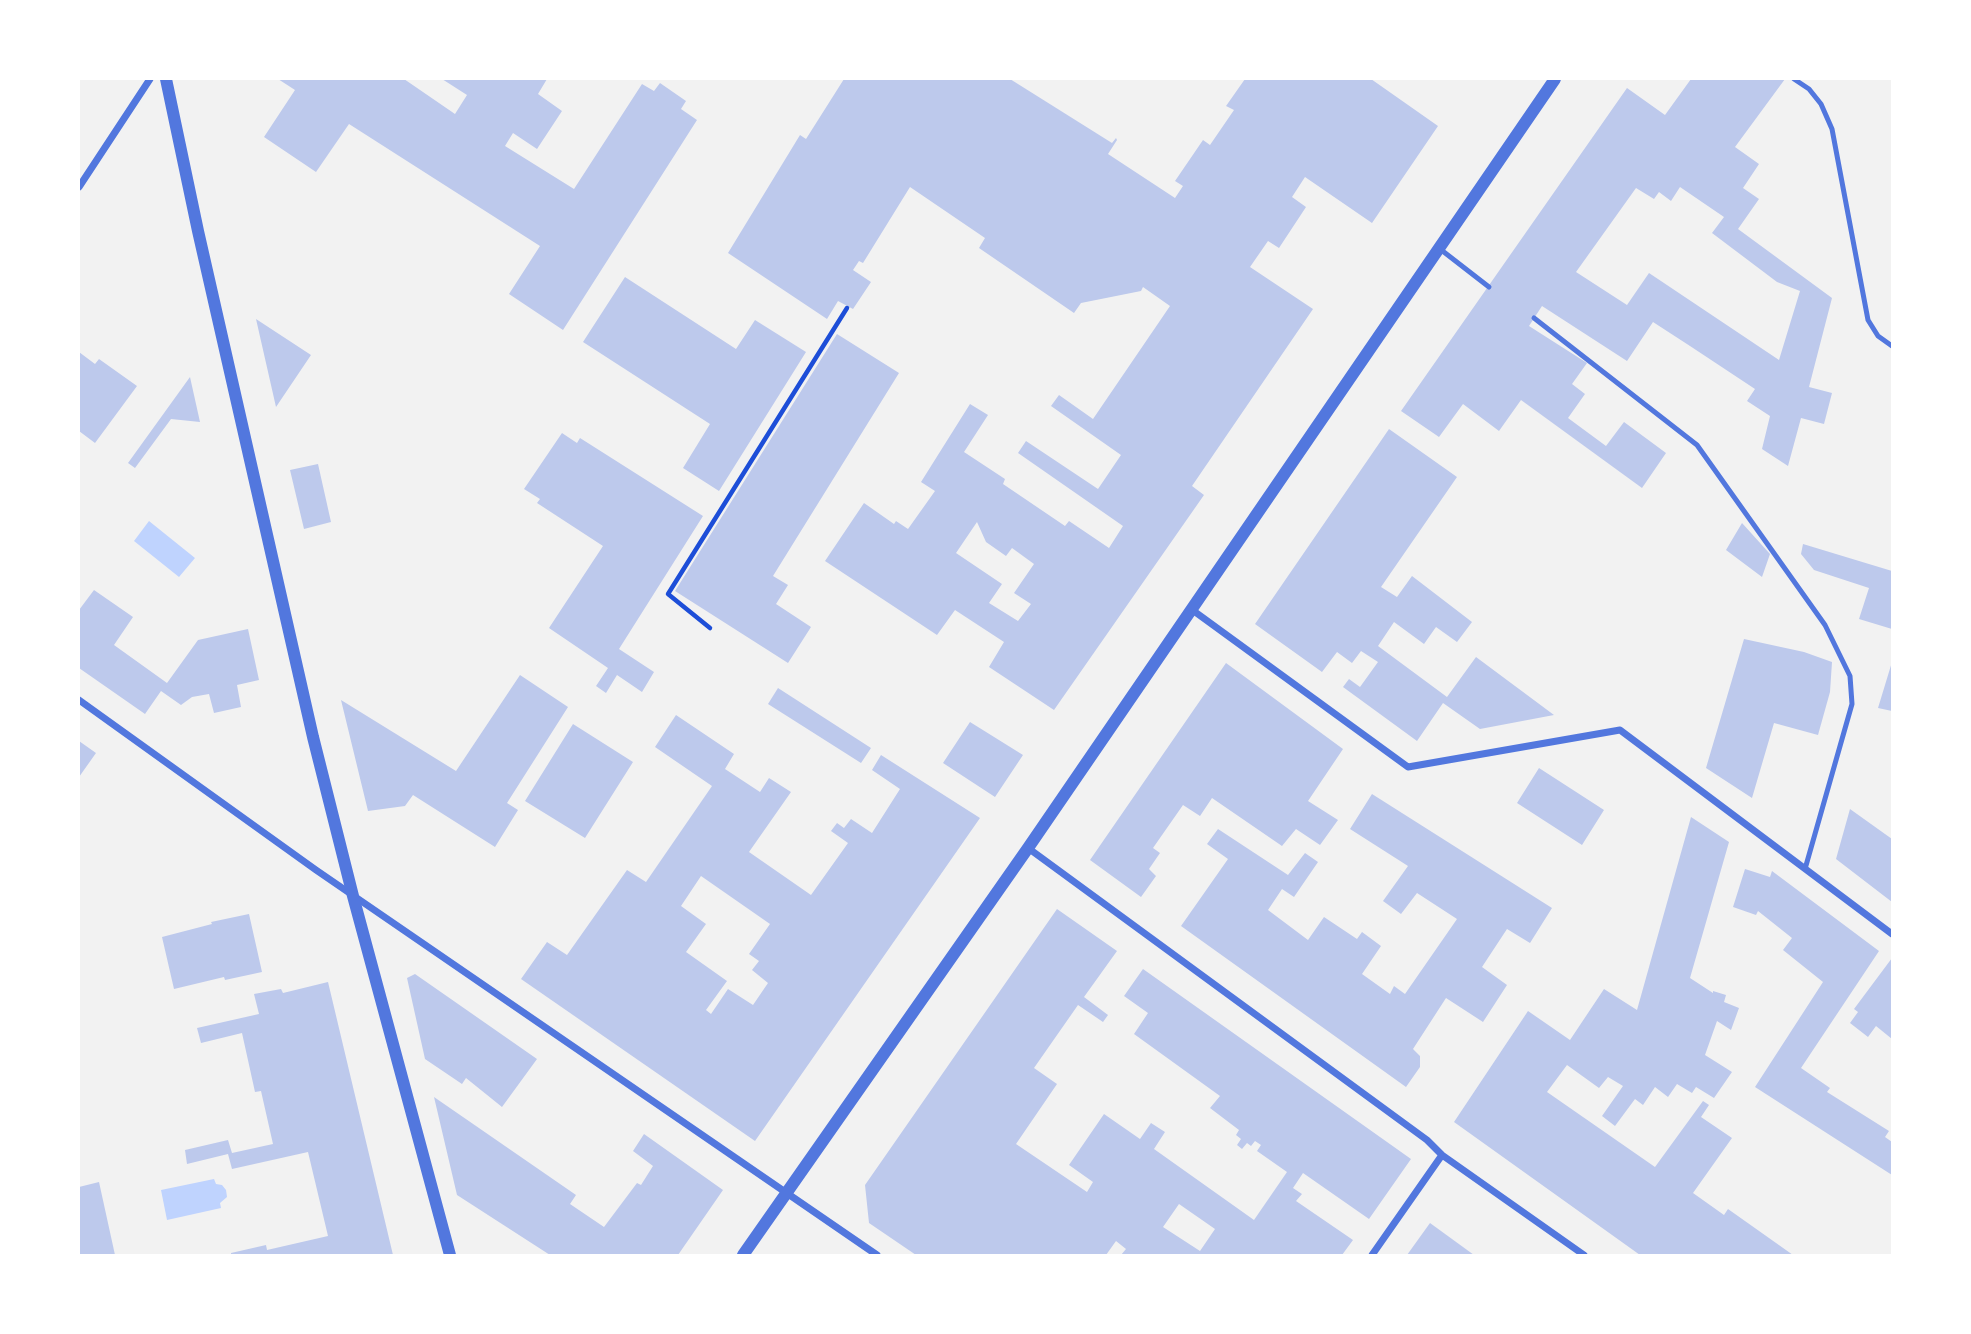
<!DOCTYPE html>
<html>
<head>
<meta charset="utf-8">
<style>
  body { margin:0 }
  #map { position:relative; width:1971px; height:1334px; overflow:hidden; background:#f2f2f2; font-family:"Asap Condensed",sans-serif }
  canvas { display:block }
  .frame { position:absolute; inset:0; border:80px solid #fff; pointer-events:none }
</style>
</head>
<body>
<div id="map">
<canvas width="1971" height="1334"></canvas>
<div class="frame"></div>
</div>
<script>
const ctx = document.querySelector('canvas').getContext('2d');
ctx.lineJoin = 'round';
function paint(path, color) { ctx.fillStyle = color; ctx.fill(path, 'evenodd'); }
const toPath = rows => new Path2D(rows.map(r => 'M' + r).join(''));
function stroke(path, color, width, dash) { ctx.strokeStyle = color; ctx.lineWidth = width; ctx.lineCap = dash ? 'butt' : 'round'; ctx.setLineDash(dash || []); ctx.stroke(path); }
const water = toPath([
  [149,521,195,558,179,577,134,541],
  [214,1179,216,1184,222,1185,226,1190,227,1197,220,1203,221,1208,167,1220,161,1190]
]);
const building = toPath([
  [278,79,404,79,455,114,467,95,442,79,547,79,538,94,562,111,537,149,513,133,505,146,574,189,642,84,654,91,660,83,686,101,681,109,697,120,563,330,509,294,540,246,349,124,316,172,264,137,295,90],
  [844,79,1010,79,1112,143,1116,138,1117,140,1108,154,1175,198,1183,186,1175,181,1203,140,1210,145,1234,110,1226,106,1245,79,1371,79,1438,126,1372,223,1305,177,1292,197,1306,207,1279,248,1268,241,1250,267,1313,309,1192,486,1204,495,1054,710,989,667,1004,642,955,610,937,635,825,561,864,503,894,524,896,521,908,529,935,491,921,482,970,404,988,415,964,452,1005,479,1003,484,1065,526,1069,521,1109,548,1123,526,1018,453,1026,441,1098,489,1121,455,1051,406,1059,395,1093,419,1170,306,1143,287,1141,291,1081,303,1074,313,979,248,985,238,910,187,863,263,859,261,853,270,871,282,853,309,838,301,827,319,728,253,800,135,806,139],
  [977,522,986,542,1006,556,1012,548,1034,564,1014,593,1031,604,1018,621,989,603,1002,584,956,553],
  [1691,79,1785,79,1735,147,1759,164,1743,188,1759,199,1738,229,1832,298,1809,387,1832,393,1824,424,1801,418,1788,466,1762,449,1770,416,1747,401,1755,389,1690,346,1653,322,1627,361,1542,306,1529,326,1587,363,1572,384,1585,394,1568,418,1606,446,1624,422,1666,453,1642,488,1521,400,1499,431,1463,404,1439,437,1401,411,1627,88,1665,115],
  [1680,187,1724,217,1712,233,1777,282,1800,291,1779,360,1649,273,1627,305,1576,272,1636,188,1654,199,1659,192,1671,201],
  [625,277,736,349,755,320,806,352,719,491,683,468,710,424,583,342],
  [256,319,311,355,276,407],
  [837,334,899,373,773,576,788,585,776,604,811,627,788,663,675,591],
  [79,352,95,364,99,359,137,386,95,443,79,431],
  [190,377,200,422,171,419,135,468,128,463],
  [1389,429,1457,477,1381,587,1397,597,1412,576,1472,622,1457,642,1436,627,1424,644,1394,622,1378,646,1447,697,1476,657,1554,715,1480,729,1443,703,1417,741,1343,687,1349,679,1360,687,1378,662,1361,651,1352,663,1337,652,1322,672,1255,624],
  [562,433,577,443,580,438,703,516,619,649,654,672,642,692,617,675,606,693,596,686,608,668,549,628,603,546,537,503,540,499,524,489],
  [318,464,331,522,304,529,290,470],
  [1742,523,1770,554,1762,577,1726,550],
  [1803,544,1892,571,1892,629,1859,619,1869,588,1814,570,1801,554],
  [94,590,133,617,114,645,167,683,198,640,248,629,259,680,237,685,241,707,214,713,209,694,192,697,181,705,161,691,145,714,79,668,79,610],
  [1744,639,1804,652,1832,662,1830,692,1818,735,1774,723,1752,798,1706,768],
  [1892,662,1892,711,1878,708],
  [1226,663,1343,749,1308,801,1338,820,1320,845,1296,829,1282,846,1212,798,1200,816,1183,805,1153,848,1160,853,1149,869,1156,876,1141,897,1090,860],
  [520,675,568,707,507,803,518,810,495,847,413,795,405,806,368,811,341,700,456,771],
  [778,688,871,748,861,763,768,704],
  [676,715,734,754,725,769,760,792,769,778,791,792,749,852,811,895,848,843,831,831,837,823,844,828,851,819,872,833,900,789,872,770,881,755,980,818,755,1141,521,979,547,942,567,955,627,870,646,882,712,786,655,747],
  [701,876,770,924,749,954,759,961,752,970,768,983,753,1005,728,989,711,1014,706,1010,727,981,686,952,706,924,681,906],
  [970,722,1023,755,995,797,943,763],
  [573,724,633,762,585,838,525,801],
  [79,741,96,753,79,777],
  [1539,768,1604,810,1582,845,1517,803],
  [1372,794,1552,908,1530,943,1507,929,1482,967,1507,985,1483,1022,1446,998,1413,1049,1420,1056,1420,1067,1406,1087,1181,926,1228,859,1207,844,1218,829,1288,875,1305,853,1318,862,1294,897,1282,889,1268,910,1308,940,1324,917,1357,939,1362,932,1381,946,1362,974,1390,994,1394,986,1405,994,1457,919,1417,893,1401,914,1383,901,1408,866,1350,829],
  [1850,809,1892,839,1892,902,1836,859],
  [1691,817,1729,842,1690,978,1713,993,1713,991,1726,995,1724,1002,1739,1008,1731,1030,1717,1021,1705,1055,1732,1072,1714,1098,1696,1087,1692,1093,1677,1084,1668,1097,1655,1087,1643,1105,1635,1099,1615,1126,1602,1116,1623,1086,1608,1077,1599,1088,1567,1065,1547,1092,1655,1167,1703,1101,1709,1105,1701,1117,1732,1138,1693,1193,1724,1215,1728,1209,1793,1255,1640,1255,1454,1122,1528,1011,1570,1040,1604,989,1637,1010],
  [1745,869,1770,877,1772,871,1879,951,1801,1068,1830,1088,1827,1092,1889,1131,1885,1137,1892,1142,1892,1175,1755,1087,1823,982,1783,950,1792,938,1758,911,1756,915,1733,907],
  [1057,909,1117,951,1084,997,1108,1015,1103,1022,1078,1005,1034,1068,1057,1084,1016,1144,1087,1192,1093,1182,1069,1165,1104,1114,1140,1139,1151,1123,1165,1132,1154,1149,1254,1220,1287,1172,1257,1151,1261,1145,1255,1141,1251,1146,1247,1143,1242,1149,1237,1145,1241,1139,1236,1135,1239,1130,1210,1108,1220,1096,1134,1034,1148,1013,1124,996,1143,969,1411,1159,1369,1219,1303,1173,1293,1188,1302,1194,1296,1201,1353,1240,1342,1255,1121,1255,1126,1249,1116,1241,1106,1255,916,1255,869,1223,865,1185],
  [1179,1204,1215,1229,1200,1251,1163,1227],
  [249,914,262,972,225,980,224,977,174,989,162,937,212,924,211,922],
  [1892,958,1892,1039,1876,1026,1868,1037,1850,1023,1858,1012,1854,1009],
  [415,974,537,1059,502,1107,466,1078,462,1084,425,1059,407,978],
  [328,982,393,1255,231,1255,231,1253,266,1245,267,1250,328,1236,308,1152,232,1169,228,1154,187,1164,185,1150,228,1140,232,1153,273,1144,261,1091,255,1092,242,1033,201,1043,197,1028,259,1014,254,994,281,989,283,993],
  [434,1097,576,1195,570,1204,604,1227,637,1183,641,1185,653,1166,633,1151,644,1134,723,1190,678,1255,550,1255,457,1195],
  [99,1182,115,1255,79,1255,79,1187],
  [1430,1223,1474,1255,1407,1255]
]);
const path = toPath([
  [710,628,668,594,847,308]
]);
const service = toPath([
  [1794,79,1809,89,1821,104,1832,129,1868,320,1878,336,1892,346],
  [1440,249,1489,287],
  [1534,318,1697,445,1825,625,1850,676,1852,704,1805,869]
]);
const minor = toPath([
  [79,187,150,79],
  [1191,609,1408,767,1620,730,1892,934],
  [79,700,316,870,877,1255],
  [1028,848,1427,1140,1442,1155,1584,1255],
  [1372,1255,1442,1155]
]);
const tertiary = toPath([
  [166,79,198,231,313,737,353,896,450,1255],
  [743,1255,1028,848,1555,79]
]);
paint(water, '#bfd3fe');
paint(building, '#bdc9ec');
stroke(path, '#1d4ed8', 4.5);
stroke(service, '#5277de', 5);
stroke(minor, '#5277de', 7);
stroke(tertiary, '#5277de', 12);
</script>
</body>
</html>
